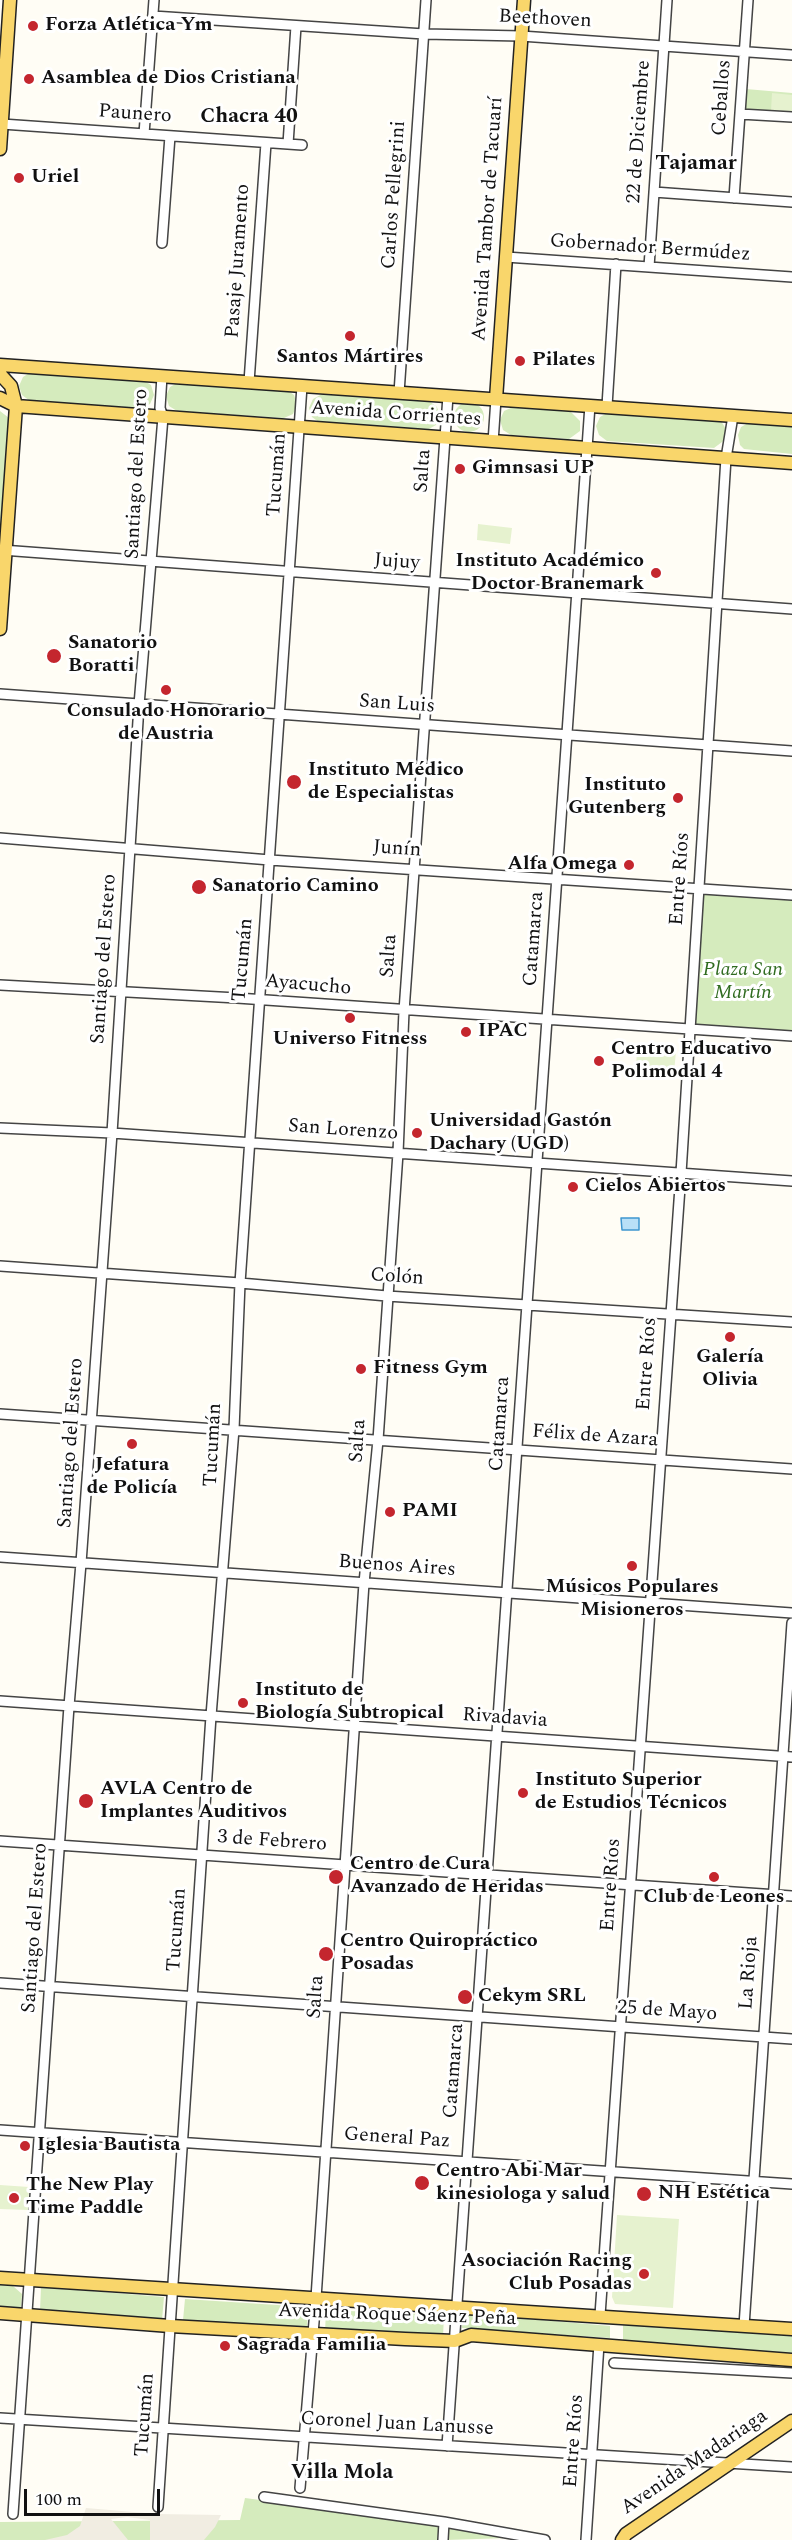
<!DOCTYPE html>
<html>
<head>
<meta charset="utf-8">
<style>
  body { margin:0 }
  #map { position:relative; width:792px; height:2540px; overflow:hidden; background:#fffdf5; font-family:Spectral,serif }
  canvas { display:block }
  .scale { position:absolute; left:24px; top:2489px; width:136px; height:27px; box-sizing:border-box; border:3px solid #111; border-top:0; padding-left:8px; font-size:18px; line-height:21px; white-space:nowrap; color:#111; -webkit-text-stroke:4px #fff; paint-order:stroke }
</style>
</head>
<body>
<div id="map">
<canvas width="792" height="2540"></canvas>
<div class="scale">100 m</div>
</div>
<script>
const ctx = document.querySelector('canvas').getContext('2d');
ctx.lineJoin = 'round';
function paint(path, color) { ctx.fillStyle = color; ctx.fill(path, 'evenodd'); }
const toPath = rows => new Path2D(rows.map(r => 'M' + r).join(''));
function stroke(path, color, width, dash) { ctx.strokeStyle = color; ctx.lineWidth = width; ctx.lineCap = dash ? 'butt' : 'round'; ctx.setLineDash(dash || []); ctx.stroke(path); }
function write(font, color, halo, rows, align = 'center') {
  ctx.font = font + ' Spectral,serif'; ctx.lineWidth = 6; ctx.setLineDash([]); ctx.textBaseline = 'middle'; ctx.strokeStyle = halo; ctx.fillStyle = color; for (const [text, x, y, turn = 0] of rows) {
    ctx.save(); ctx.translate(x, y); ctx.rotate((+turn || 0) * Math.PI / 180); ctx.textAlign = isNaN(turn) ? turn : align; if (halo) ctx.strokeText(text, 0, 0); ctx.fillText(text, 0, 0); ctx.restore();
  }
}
const green = toPath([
  [746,89,792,93,792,115,744,112],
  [31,372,143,380,151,385,154,395,150,404,142,408,30,401,22,395,19,386,23,377],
  [179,382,286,389,294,395,297,404,293,414,284,418,177,411,169,406,166,396,170,387],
  [322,394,429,401,437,407,440,416,436,425,427,430,320,423,312,417,309,408,313,399],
  '454 417a15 15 0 1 1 30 0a15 15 0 1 1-30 0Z',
  [513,407,570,411,580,421,580,431,569,439,511,435,503,430,500,420,504,411],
  [0,411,9,418,10,425,0,536],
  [609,412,716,419,721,421,726,429,726,439,714,448,607,441,599,435,596,426,600,417],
  [750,422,792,425,792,454,744,449,740,445,738,435,741,427],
  [701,891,792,898,792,1035,691,1027],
  [0,2285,13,2286,22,2294,21,2308,0,2309],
  [41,2287,164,2297,162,2320,40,2311],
  [185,2299,308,2307,307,2328,183,2320],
  [326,2310,444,2315,443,2337,325,2332],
  [462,2313,610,2326,610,2338,462,2328],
  [623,2322,792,2336,792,2354,623,2342],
  [245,2498,440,2524,438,2540,0,2540,0,2522,240,2520],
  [447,2527,508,2538,446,2540]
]);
const pitch = toPath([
  [772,93,792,95,792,112,771,111],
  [478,524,512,528,510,544,477,540],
  [637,1048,676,1051,674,1073,636,1070],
  [0,2185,29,2187,28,2210,0,2209],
  [617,2215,679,2219,673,2308,615,2304,612,2297]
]);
const plaza = toPath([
  [86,2508,157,2514,221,2515,215,2527,204,2540,150,2540,150,2520,127,2517,111,2519,128,2540,45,2540,67,2535,80,2526]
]);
const water = toPath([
  [621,1218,639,1218,639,1230,622,1230,621,1218]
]);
const minor = toPath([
  [153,16,424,34,521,36,792,55],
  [740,114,792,117],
  [2,124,302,145],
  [144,134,154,0],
  [288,144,296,26],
  [654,192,792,202],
  [734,198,748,0],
  [162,243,170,136],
  [506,257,792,277],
  [649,267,667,0],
  [249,382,266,143],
  [399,393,426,0],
  [607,406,616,264],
  [493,442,496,399],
  [2,550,792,609],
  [0,694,792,751],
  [0,838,270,860,792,895],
  [0,985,237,998,792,1036],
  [0,1128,112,1133,792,1181],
  [0,1266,240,1283,387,1296,792,1322],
  [0,1414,792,1469],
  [0,1557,792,1613],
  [0,1701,792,1757],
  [0,1841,792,1896],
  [0,1983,792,2039],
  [0,2130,792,2184],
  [600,2315,681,1173,726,458,733,416],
  [744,2326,792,1623],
  [614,2363,792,2373],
  [0,2418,792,2467],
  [447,2446,590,405],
  [300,2488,316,2298,364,1583,378,1440,398,1153,404,1011,448,396],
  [264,2497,444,2522,545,2540],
  [158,2507,211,1716,234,1429,240,1283,302,386],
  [13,2514,69,1706,81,1563,112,1133,139,705,163,417,160,408,162,376],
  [443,2540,444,2522],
  [586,2540,599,2344]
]);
const major = toPath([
  [0,149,10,0],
  [0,365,792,420],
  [0,374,11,386,16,406,0,629],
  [0,398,16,406,792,463],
  [496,399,524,0],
  [0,2278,792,2329],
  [0,2313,170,2326,405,2339,455,2341,471,2335,792,2360],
  [622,2540,626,2534,792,2421]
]);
const markers = [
  [33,26,6,"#c4262e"],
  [29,79,6,"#c4262e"],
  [19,178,6,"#c4262e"],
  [350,336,6,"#c4262e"],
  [520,361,6,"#c4262e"],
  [460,469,6,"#c4262e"],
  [656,573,6,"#c4262e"],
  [54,656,8,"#c4262e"],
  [166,690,6,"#c4262e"],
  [294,782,8,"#c4262e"],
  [678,798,6,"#c4262e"],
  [629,865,6,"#c4262e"],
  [199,887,8,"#c4262e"],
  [350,1018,6,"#c4262e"],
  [466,1032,6,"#c4262e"],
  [599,1061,6,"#c4262e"],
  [417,1133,6,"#c4262e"],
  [573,1187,6,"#c4262e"],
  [730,1337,6,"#c4262e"],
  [361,1369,6,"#c4262e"],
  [132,1444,6,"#c4262e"],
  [390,1512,6,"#c4262e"],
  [632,1566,6,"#c4262e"],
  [243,1703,6,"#c4262e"],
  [523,1793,6,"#c4262e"],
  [86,1801,8,"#c4262e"],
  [336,1877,8,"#c4262e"],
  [714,1877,6,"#c4262e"],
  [326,1954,8,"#c4262e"],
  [465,1997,8,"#c4262e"],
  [25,2146,6,"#c4262e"],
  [422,2183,8,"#c4262e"],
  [644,2194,8,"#c4262e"],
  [14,2198,6,"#c4262e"],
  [644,2274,6,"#c4262e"],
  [225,2346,6,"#c4262e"]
];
const streetNames = [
  ["Beethoven",545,20,3],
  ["Ceballos",723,98,-86],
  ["Paunero",135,115,4],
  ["22 de Diciembre",640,132,-86],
  ["Carlos Pellegrini",395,195,-86],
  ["Avenida Tambor de Tacuarí",489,219,-86],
  ["Gobernador Bermúdez",650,249,4],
  ["Pasaje Juramento",239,261,-86],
  ["Avenida Corrientes",396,415,4],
  ["Salta",424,471,-86],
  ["Santiago del Estero",138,474,-87],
  ["Tucumán",278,475,-86],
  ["Jujuy",397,563,4],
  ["San Luis",397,705,4],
  ["Junín",397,850,4],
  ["Entre Ríos",681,879,-86],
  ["Catamarca",535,939,-86],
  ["Salta",390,956,-86],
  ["Santiago del Estero",105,959,-86],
  ["Tucumán",244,960,-85],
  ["Ayacucho",308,986,5],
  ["San Lorenzo",343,1131,4],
  ["Colón",397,1278,4],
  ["Entre Ríos",648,1364,-86],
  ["Catamarca",501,1424,-86],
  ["Félix de Azara",595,1437,4],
  ["Salta",359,1441,-86],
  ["Santiago del Estero",72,1443,-86],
  ["Tucumán",214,1445,-87],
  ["Buenos Aires",397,1567,4],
  ["Rivadavia",505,1719,4],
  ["3 de Febrero",272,1842,4],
  ["Entre Ríos",612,1885,-86],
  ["Santiago del Estero",36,1928,-86],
  ["Tucumán",178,1930,-86],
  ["La Rioja",750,1973,-86],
  ["Salta",317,1997,-86],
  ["25 de Mayo",667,2012,4],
  ["Catamarca",455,2071,-86],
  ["General Paz",397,2139,4],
  ["Avenida Roque Sáenz Peña",397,2316,2],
  ["Tucumán",146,2415,-86],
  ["Coronel Juan Lanusse",397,2425,3],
  ["Entre Ríos",575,2441,-86],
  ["Avenida Madariaga",695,2463,-34]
];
const poiNames = [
  ["Forza Atlética Ym",45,26],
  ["Asamblea de Dios Cristiana",41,79],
  ["Uriel",31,178],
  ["Santos Mártires",350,358,"center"],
  ["Pilates",532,361],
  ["Gimnsasi UP",472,469],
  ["Instituto Académico",644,562,"right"],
  ["Doctor Branemark",644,585,"right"],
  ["Sanatorio",68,644],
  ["Boratti",68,667],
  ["Consulado Honorario",166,712,"center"],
  ["de Austria",166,735,"center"],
  ["Instituto Médico",308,771],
  ["de Especialistas",308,794],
  ["Instituto",666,786,"right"],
  ["Gutenberg",666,809,"right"],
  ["Alfa Omega",617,865,"right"],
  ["Sanatorio Camino",212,887],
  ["IPAC",478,1032],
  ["Universo Fitness",350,1040,"center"],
  ["Centro Educativo",611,1050],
  ["Polimodal 4",611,1073],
  ["Universidad Gastón",429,1122],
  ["Dachary (UGD)",429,1145],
  ["Cielos Abiertos",585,1187],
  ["Galería",730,1358,"center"],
  ["Olivia",730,1381,"center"],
  ["Fitness Gym",373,1369],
  ["Jefatura",132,1466,"center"],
  ["de Policía",132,1489,"center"],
  ["PAMI",402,1512],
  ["Músicos Populares",632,1588,"center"],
  ["Misioneros",632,1611,"center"],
  ["Instituto de",255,1691],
  ["Biología Subtropical",255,1714],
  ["Instituto Superior",535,1781],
  ["de Estudios Técnicos",535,1804],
  ["AVLA Centro de",100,1790],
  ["Implantes Auditivos",100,1813],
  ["Centro de Cura",350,1865],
  ["Avanzado de Heridas",350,1888],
  ["Club de Leones",714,1898,"center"],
  ["Centro Quiropráctico",340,1942],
  ["Posadas",340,1965],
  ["Cekym SRL",478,1997],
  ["Iglesia Bautista",37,2146],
  ["Centro Abi Mar",436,2172],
  ["kinesiologa y salud",436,2195],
  ["The New Play",26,2186],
  ["Time Paddle",26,2209],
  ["NH Estética",658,2194],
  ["Asociación Racing",632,2262,"right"],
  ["Club Posadas",632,2285,"right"],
  ["Sagrada Familia",237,2346]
];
const parkNames = [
  ["Plaza San",743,971],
  ["Martín",743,994]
];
const neighbourhoodNames = [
  ["Chacra 40",249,118],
  ["Tajamar",696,165],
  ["Villa Mola",342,2474]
];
paint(green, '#d5ebbd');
paint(pitch, '#e6f2cf');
paint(plaza, '#f1ede2');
paint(water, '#b9e0f7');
stroke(water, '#3f96cf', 1.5);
stroke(minor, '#444', 12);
stroke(major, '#222', 15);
stroke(minor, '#fff', 9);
stroke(major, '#f9d66b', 12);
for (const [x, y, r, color] of markers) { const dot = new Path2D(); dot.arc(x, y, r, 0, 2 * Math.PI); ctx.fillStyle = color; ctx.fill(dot); stroke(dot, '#fff', 2); }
write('20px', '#111', '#fff', streetNames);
write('bold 20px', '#111', '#fff', poiNames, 'left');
write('italic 20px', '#2f6b1f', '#fff', parkNames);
write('bold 21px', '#111', '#fff', neighbourhoodNames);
</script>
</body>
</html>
